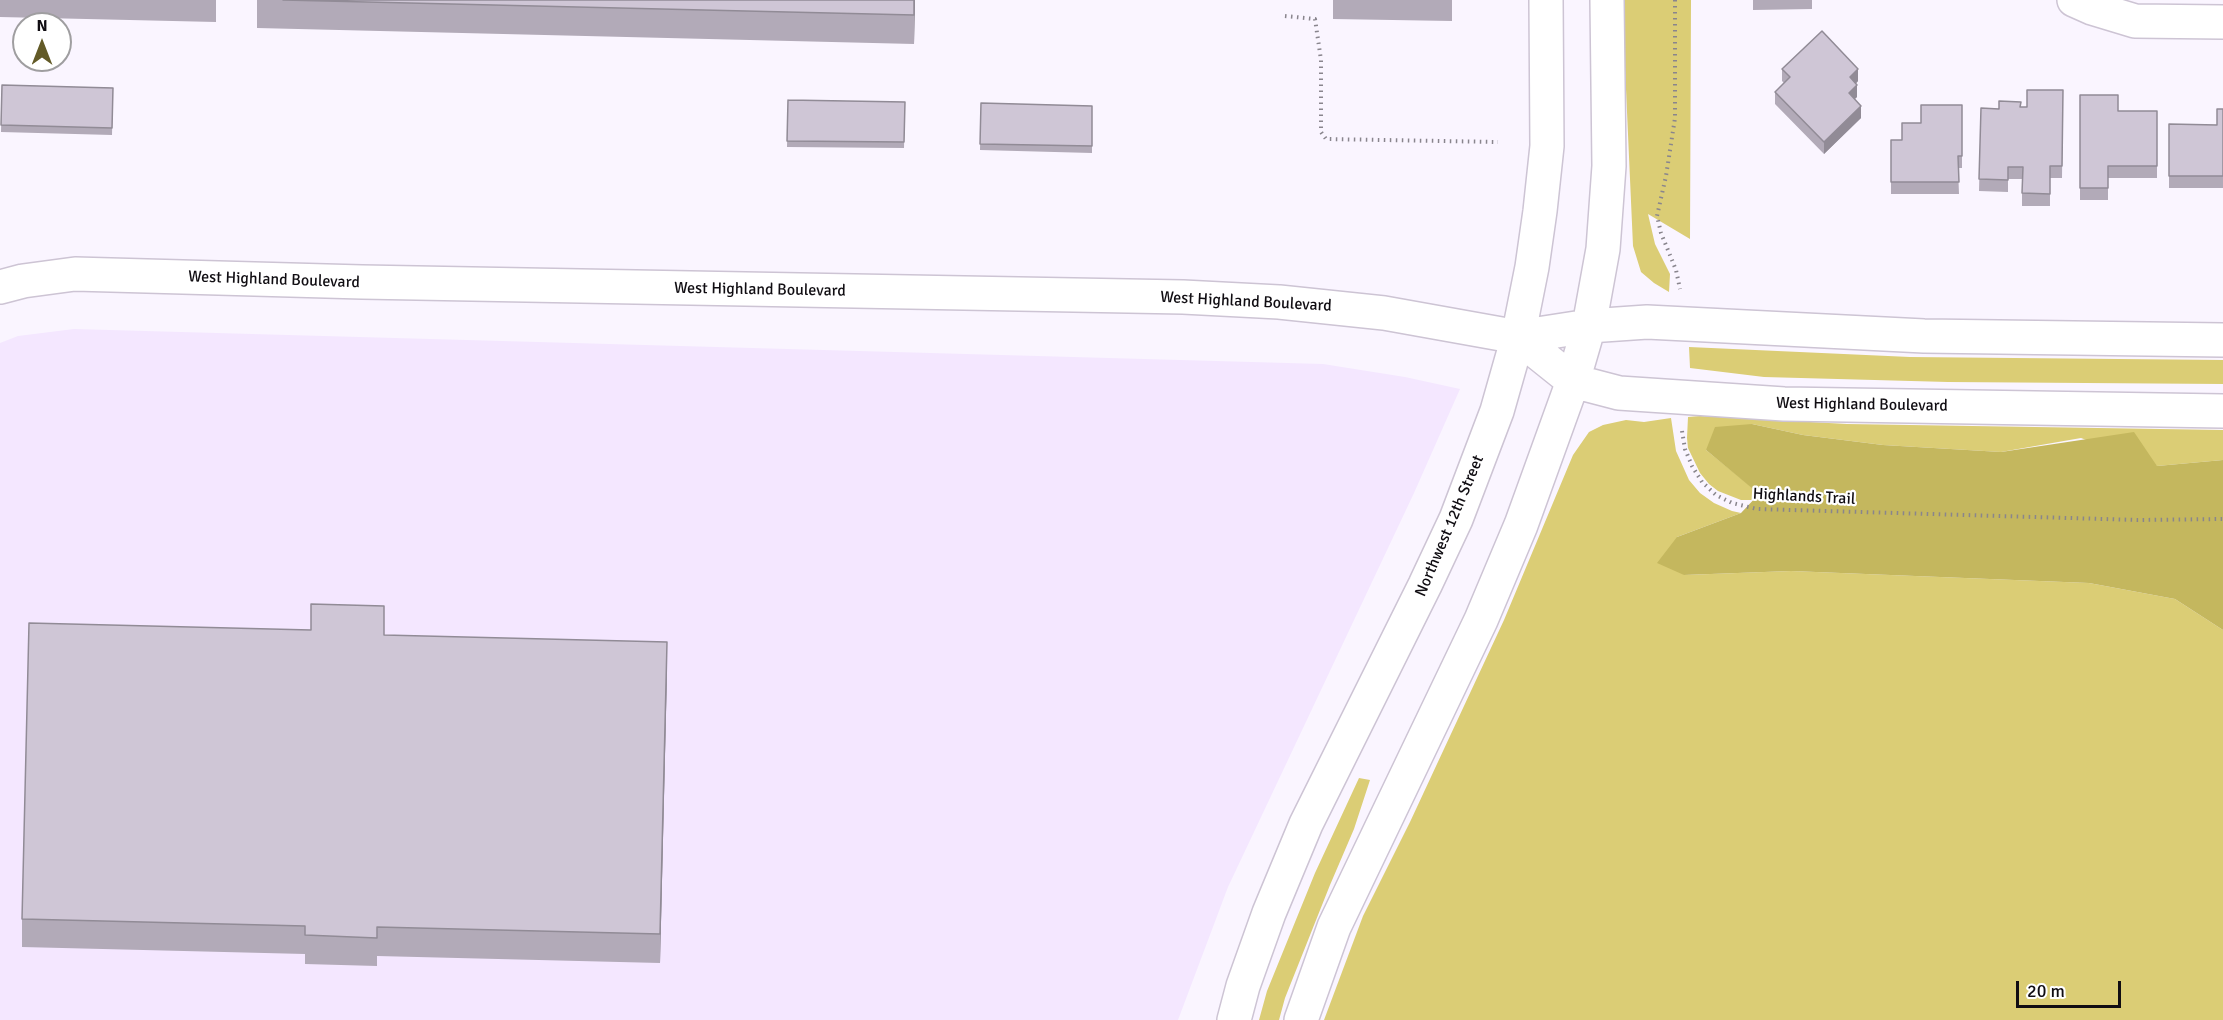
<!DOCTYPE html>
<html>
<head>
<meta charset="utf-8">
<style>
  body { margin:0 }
  #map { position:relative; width:2223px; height:1020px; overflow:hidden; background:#faf5ff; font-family:Signika,sans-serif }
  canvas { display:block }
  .north { position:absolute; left:12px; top:12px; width:60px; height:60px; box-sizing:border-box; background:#fff; border:2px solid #9f9ea0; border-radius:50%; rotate:0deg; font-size:16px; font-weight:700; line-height:24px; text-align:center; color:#100d12 }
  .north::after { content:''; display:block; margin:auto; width:21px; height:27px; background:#625a27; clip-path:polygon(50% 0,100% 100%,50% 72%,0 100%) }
  .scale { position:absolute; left:2016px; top:981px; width:105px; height:27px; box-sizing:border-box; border:3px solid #100d12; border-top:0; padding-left:8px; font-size:18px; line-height:21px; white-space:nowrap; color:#100d12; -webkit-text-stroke:4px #fff; paint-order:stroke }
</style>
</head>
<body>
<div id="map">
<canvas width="2223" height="1020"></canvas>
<div class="north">N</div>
<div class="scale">20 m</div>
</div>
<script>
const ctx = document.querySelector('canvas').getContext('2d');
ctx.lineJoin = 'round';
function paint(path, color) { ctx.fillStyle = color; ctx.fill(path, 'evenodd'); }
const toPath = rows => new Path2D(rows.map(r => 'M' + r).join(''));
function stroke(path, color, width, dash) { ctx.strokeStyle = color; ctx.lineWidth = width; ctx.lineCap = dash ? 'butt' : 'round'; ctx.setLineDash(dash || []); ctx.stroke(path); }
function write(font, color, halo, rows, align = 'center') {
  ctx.font = font + ' Signika,sans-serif'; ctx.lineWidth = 4.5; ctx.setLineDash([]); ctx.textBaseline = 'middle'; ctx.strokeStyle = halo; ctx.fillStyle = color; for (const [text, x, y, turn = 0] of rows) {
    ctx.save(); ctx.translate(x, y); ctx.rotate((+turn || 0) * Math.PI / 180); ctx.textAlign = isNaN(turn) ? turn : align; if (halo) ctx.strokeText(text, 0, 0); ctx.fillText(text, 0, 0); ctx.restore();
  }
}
const built = toPath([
  [74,329,1323,364,1405,377,1460,389,1414,493,1228,887,1178,1020,0,1020,0,343,18,336]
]);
const green = toPath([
  [1622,0,1691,0,1690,239,1648,214,1655,244,1670,274,1669,292,1654,283,1641,272,1633,246],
  [1689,347,1910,357,2223,360,2223,384,1948,382,1764,377,1690,368],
  [1700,416,1847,424,2223,430,2223,460,2157,466,2081,438,2001,452,1883,445,1803,435,1752,424,1706,450,1759,493,1751,500,1741,500,1718,491,1709,484,1700,473,1688,448,1687,438,1688,417],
  [1671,418,1676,451,1689,480,1700,493,1714,503,1732,511,1741,513,1677,537,1684,575,1791,571,2089,583,2175,599,2223,630,2223,1020,1324,1020,1363,916,1410,822,1504,620,1573,455,1589,432,1603,425,1626,420,1644,422],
  [1359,778,1370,780,1354,829,1330,885,1285,998,1279,1020,1259,1020,1267,991,1315,873]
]);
const forest = toPath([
  [1752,424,1803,435,1883,445,2001,452,2134,432,2157,466,2223,460,2223,630,2175,599,2089,583,1791,571,1684,575,1657,563,1677,537,1741,513,1759,494,1706,450,1715,427]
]);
const path = toPath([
  [1675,0,1675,118,1666,176,1657,216,1661,233,1676,270,1680,289],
  [1285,16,1315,19,1321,60,1321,132,1326,139,1498,142],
  [1682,431,1685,449,1692,466,1702,482,1716,495,1732,503,1757,509,2138,520,2223,519]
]);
const minor = toPath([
  [2074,0,2092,8,2135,21,2223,22],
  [0,287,23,281,75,274,362,282,1183,297,1279,302,1384,313,1518,337]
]);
const secondary = toPath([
  [1518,337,1573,381,1619,393,1784,404,2223,411],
  [1518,337,1589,326,1647,322,1924,336,2223,340],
  [1234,1020,1243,986,1269,913,1306,824,1425,585,1456,519,1497,411,1518,337,1532,267,1540,211,1547,146,1546,0],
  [1301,1020,1334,927,1481,620,1521,525,1573,381,1589,326,1603,249,1609,166,1607,0]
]);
const wall = toPath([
  [0,0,216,0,216,22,0,17],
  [257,0,915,0,914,44,257,28],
  [1333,0,1452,0,1452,21,1333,19],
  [1753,0,1812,0,1812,9,1753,10],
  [1782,69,1858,81,1856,84,1857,97,1854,99,1861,118,1824,154,1775,104,1775,92,1784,83,1782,81],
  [2,85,113,88,112,135,1,132],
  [2063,90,2062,178,2050,178,2050,206,2022,206,2022,179,2008,179,2008,192,1979,191,1981,108,1999,109,2027,107],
  [2080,95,2118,111,2157,111,2157,178,2108,178,2108,200,2080,200],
  [788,100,905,102,904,148,787,147],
  [981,103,1092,106,1092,153,980,150],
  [1962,105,1962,168,1958,168,1959,194,1891,194,1891,140,1902,140,1921,123],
  [2223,109,2223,188,2169,188,2169,124,2217,125],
  [384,635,667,670,660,963,377,956,377,966,305,964,305,954,22,947,22,919]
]);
const shadedWall = toPath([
  [914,0,915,0,914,44],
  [1858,69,1858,81,1850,89,1850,77],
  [1857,85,1857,97,1849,105,1849,93],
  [1861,106,1861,118,1824,154,1824,142],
  [667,642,667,670,660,963,660,934]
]);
const building = toPath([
  [283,0,914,0,914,15,283,0],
  [1822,31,1858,69,1850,77,1857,85,1849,93,1861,106,1824,142,1775,92,1790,77,1782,69,1822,31],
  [2,85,113,88,112,128,1,125,2,85],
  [2027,90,2063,90,2062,166,2050,166,2050,194,2022,193,2023,167,2008,167,2008,180,1979,179,1981,108,1999,109,1999,101,2021,102,2020,107,2027,107,2027,90],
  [2080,95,2118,95,2118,111,2157,111,2157,166,2108,166,2108,188,2080,188,2080,95],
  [788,100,905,102,904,142,787,141,788,100],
  [981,103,1092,106,1092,146,980,144,981,103],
  [1921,105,1962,105,1962,156,1958,156,1959,182,1891,182,1891,140,1902,140,1902,123,1921,123,1921,105],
  [2217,109,2223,109,2223,176,2169,176,2169,124,2217,125,2217,109],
  [311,604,384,606,384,635,667,642,660,934,377,927,377,938,305,935,305,926,22,919,29,623,311,630,311,604]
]);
const streetNames = [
  ["West Highland Boulevard",274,280,2],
  ["West Highland Boulevard",760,290,1],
  ["West Highland Boulevard",1246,302,3],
  ["West Highland Boulevard",1862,405,1],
  ["Highlands Trail",1804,497,3],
  ["Northwest 12th Street",1450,526,-67]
];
paint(built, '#f4e7ff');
paint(green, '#dbcd75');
paint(forest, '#c4b75e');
stroke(minor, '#cdc4d4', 36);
stroke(secondary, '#cdc4d4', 36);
stroke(path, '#89858d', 4, [1.5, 4.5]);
stroke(minor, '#fff', 33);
stroke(secondary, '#fff', 33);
paint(wall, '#b2aab8');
paint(shadedWall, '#918b96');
paint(building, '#cfc6d6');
stroke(building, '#918b96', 1.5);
write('16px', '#100d12', '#fff', streetNames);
</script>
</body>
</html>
